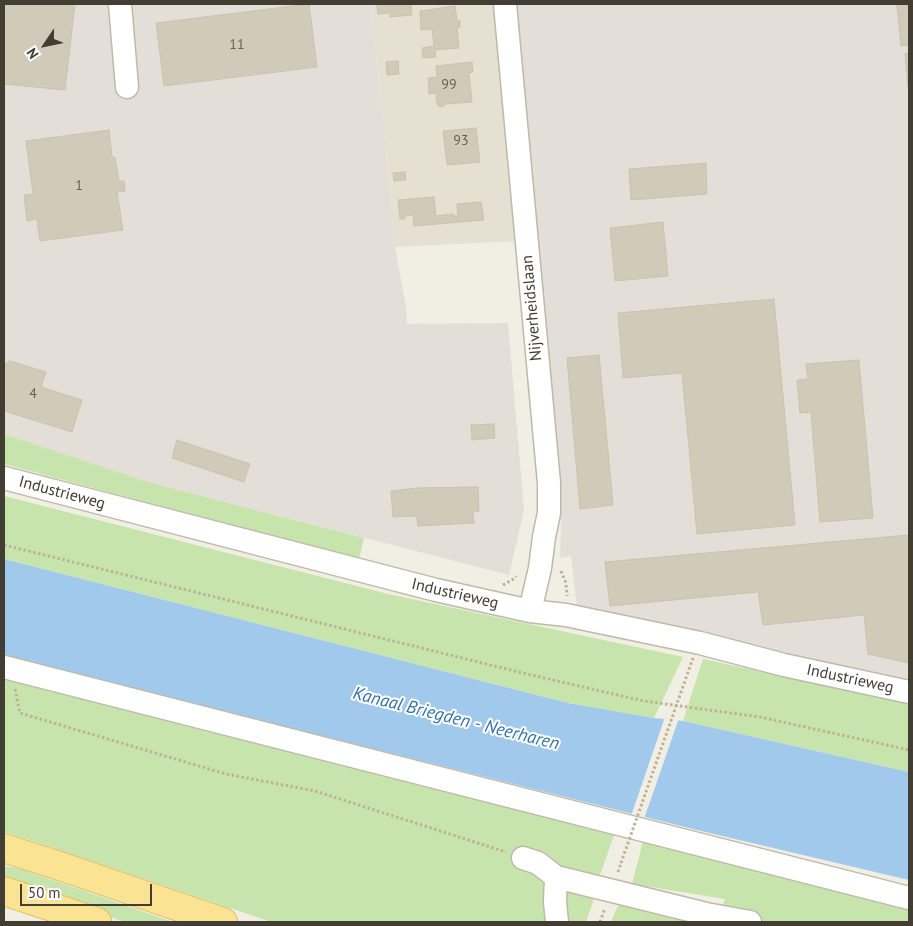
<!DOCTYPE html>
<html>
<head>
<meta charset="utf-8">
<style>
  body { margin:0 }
  #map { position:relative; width:913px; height:926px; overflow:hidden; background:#f1eee3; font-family:"PT Sans",sans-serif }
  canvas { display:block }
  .frame { position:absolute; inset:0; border:5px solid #423e34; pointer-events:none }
  .north { position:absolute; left:20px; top:20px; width:50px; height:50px; -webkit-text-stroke:4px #fff; paint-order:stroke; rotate:236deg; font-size:14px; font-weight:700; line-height:20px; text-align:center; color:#423e34 }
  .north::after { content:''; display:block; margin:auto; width:18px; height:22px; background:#423e34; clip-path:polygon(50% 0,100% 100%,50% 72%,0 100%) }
  .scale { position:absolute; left:20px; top:884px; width:132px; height:22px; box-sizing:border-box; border:2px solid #423e34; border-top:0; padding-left:6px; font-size:15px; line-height:18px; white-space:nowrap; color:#423e34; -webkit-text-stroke:4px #fff; paint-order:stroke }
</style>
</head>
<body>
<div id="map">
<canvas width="913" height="926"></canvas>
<div class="frame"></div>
<div class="north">N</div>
<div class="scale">50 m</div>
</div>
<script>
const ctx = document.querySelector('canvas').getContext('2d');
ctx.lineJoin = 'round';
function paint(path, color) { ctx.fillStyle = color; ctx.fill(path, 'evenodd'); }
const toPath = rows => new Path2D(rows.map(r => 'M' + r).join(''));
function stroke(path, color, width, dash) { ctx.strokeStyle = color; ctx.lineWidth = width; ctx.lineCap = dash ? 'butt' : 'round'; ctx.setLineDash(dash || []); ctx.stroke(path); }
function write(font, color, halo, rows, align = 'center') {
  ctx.font = font + ' "PT Sans",sans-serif'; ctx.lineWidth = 4; ctx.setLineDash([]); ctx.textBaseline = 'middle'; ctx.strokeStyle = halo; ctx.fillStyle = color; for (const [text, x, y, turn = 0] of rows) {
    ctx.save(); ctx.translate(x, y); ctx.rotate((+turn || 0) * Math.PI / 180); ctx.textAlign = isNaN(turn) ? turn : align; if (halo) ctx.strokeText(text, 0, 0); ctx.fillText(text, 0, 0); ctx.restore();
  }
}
const residential = toPath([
  [370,4,496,4,517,241,395,247,379,80]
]);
const industrial = toPath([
  [4,4,370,4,379,80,395,247,406,307,407,324,508,323,524,510,509,575,148,482,4,434],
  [514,4,909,4,909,679,577,609,571,556,560,558,561,525]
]);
const green = toPath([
  [4,434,148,482,364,538,359,559,4,464],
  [4,496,388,594,683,657,654,718,568,703,4,559],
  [703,659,909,704,909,772,683,721],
  [4,677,615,832,600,875,568,870,595,896,586,922,271,922,30,840,4,832],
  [643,841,909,901,909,922,717,922,725,899,632,884],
  [4,866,21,869,173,922,125,922,4,881],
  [624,903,688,919,691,922,611,922,618,906]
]);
const water = toPath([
  [4,559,568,703,654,718,683,721,909,772,909,880,697,830,4,656]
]);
const pier = toPath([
  [665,717,679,718,644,819,631,816]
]);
const building = toPath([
  [4,4,75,4,65,90,4,84,4,4],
  [309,4,317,67,164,86,156,23,309,4],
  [377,4,411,4,412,15,390,17,390,13,378,14,377,4],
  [909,4,909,45,901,46,897,5,909,4],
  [455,6,457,20,458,20,460,21,460,27,457,28,459,48,435,50,436,57,423,58,422,48,434,46,432,29,421,30,420,11,455,6],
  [909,53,909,86,908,87,905,54,909,53],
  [398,61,399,74,387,75,386,62,398,61],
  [472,62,473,72,469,73,472,102,446,104,443,107,440,107,437,104,436,96,438,93,429,94,428,78,437,77,436,66,472,62],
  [476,128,480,162,447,165,443,131,476,128],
  [109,130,112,157,115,157,119,181,124,181,125,191,117,192,123,230,40,241,37,219,27,221,24,195,33,194,26,141,109,130],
  [706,163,707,194,631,200,629,169,706,163],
  [405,172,406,180,394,181,393,173,405,172],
  [434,197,436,216,453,214,454,216,458,216,457,204,481,202,484,220,414,226,413,215,405,216,405,219,400,219,398,200,434,197],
  [663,222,668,276,615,281,610,228,663,222],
  [774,299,795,525,697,534,682,373,623,378,618,313,774,299],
  [599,355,613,505,580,509,567,358,599,355],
  [859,360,873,518,820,522,811,412,800,413,797,380,808,379,806,364,859,360],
  [10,361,46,372,41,387,82,400,72,432,4,411,4,366,5,364,10,361],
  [494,424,495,438,472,440,471,425,494,424],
  [177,440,250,464,244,482,172,458,177,440],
  [478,487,479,511,473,512,474,523,418,526,416,516,393,517,391,491,416,488,478,487],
  [909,535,909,663,868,654,864,615,763,625,758,592,610,606,605,562,909,535]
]);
const path = toPath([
  [4,545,527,674,644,701,760,717,909,750],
  [561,571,566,583,567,596],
  [503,585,515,578,516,576],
  [15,689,20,713,226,774,315,791,506,852],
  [618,872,621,863],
  [600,922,605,908]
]);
const minor = toPath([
  [120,4,127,87],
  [505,4,549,483,549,513,544,537,540,568,530,611],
  [4,478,436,590,530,611,566,615,700,643,784,665,909,692],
  [4,667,909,898],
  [523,858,538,863,556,877,706,914,750,922],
  [556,877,555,902,557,922]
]);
const major = toPath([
  [4,848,57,865,223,922],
  [4,891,97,922]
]);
const pathBridge = toPath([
  [621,863,693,658]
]);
const numberNames = [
  ["11",237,45],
  ["99",449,85],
  ["93",461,141],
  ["1",79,186],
  ["4",33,394]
];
const streetNames = [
  ["Nijverheidslaan",532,308,-95],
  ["Industrieweg",62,493,15],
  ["Industrieweg",455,594,13],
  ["Industrieweg",850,679,12]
];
const waterNames = [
  ["Kanaal Briegden - Neerharen",456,719,14]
];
paint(residential, '#e5e0d2');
paint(industrial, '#e3dfd8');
paint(green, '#c8e4ad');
paint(water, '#a1c9ec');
paint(pier, '#f1eee3');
paint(building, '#d2cab9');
stroke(building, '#ccc2ad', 1);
stroke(minor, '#bfb9a9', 25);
stroke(major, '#dec164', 30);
stroke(path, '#bdb298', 3, [2.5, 2.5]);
stroke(minor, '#fff', 22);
stroke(major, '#fae393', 28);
stroke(pathBridge, '#bdb298', 3, [2.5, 2.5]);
write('14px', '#666155', null, numberNames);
write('16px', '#423e34', '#fff', streetNames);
write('italic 18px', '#3270a9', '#fff', waterNames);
</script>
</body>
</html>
